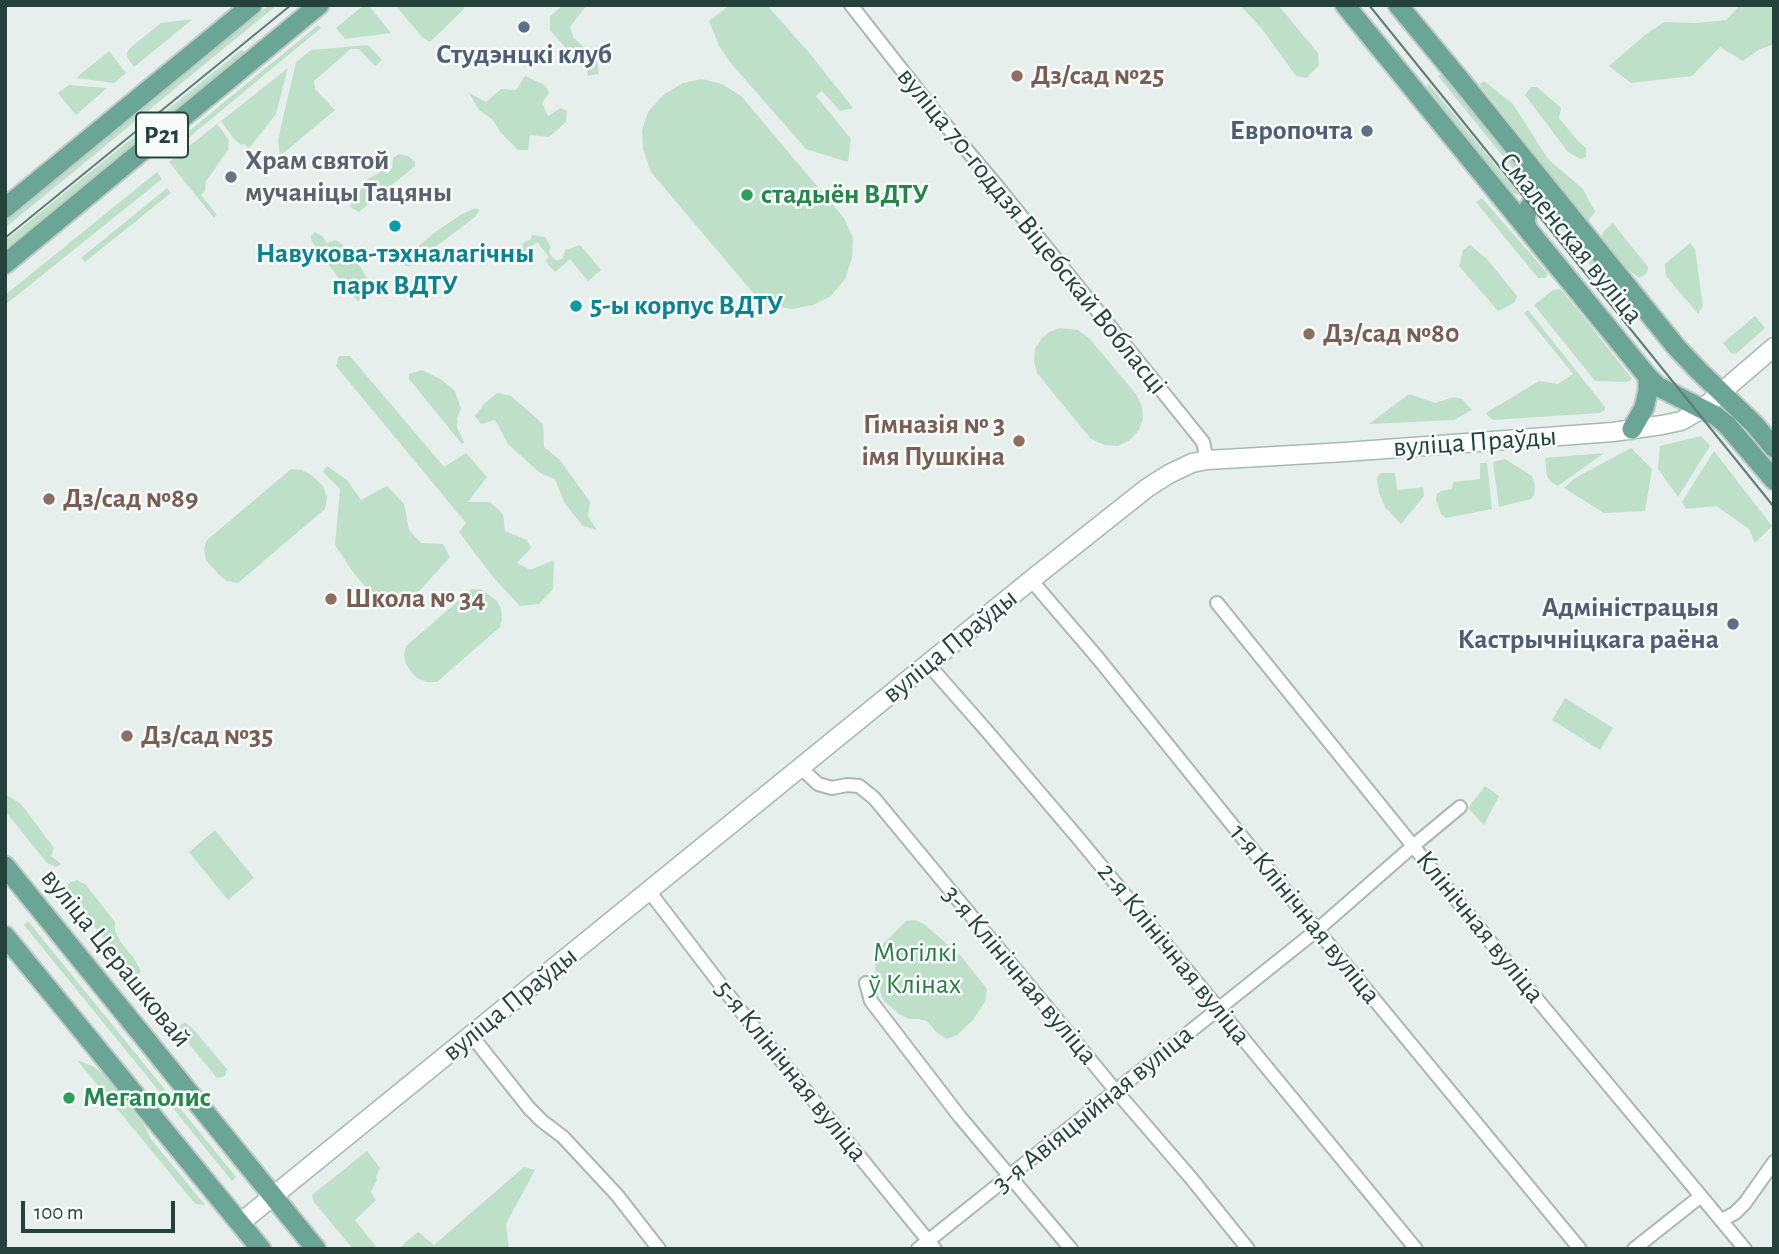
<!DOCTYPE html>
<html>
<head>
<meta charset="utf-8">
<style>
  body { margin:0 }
  #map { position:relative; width:1779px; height:1254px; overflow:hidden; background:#e6efeb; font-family:"Alegreya Sans",sans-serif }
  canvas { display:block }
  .frame { position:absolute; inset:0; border:7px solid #24423a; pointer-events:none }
  .scale { position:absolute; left:21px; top:1201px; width:154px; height:32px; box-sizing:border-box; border:4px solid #24423a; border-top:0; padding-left:9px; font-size:21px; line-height:24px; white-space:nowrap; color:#24423a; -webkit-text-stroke:5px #f7fbf9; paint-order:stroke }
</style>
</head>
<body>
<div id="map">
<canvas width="1779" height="1254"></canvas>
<div class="frame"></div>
<div class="scale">100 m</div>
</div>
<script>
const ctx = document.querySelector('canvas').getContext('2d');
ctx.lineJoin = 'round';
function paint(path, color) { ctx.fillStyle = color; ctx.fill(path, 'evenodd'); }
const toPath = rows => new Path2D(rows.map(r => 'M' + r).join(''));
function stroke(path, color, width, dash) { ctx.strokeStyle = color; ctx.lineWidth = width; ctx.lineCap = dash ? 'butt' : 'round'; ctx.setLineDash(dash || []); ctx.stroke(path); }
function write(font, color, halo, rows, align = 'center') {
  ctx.font = font + ' "Alegreya Sans",sans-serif'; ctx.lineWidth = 5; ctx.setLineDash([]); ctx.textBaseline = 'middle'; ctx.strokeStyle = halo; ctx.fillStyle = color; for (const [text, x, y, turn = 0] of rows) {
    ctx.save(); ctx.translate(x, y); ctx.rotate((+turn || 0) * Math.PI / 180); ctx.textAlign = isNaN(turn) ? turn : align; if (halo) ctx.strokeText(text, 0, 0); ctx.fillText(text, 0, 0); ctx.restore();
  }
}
const green = toPath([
  [269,5,277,5,5,228,5,221],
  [364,5,368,5,391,33,345,39,336,28],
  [395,5,464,5,464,9,430,42,423,38],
  [563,5,587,5,570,27,574,38,597,59,599,74,588,76,587,70,577,61,550,30,550,16],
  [730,5,767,5,811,55,853,108,840,111,822,91,816,96,851,139,848,162,806,149,729,61,719,46,709,21],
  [1240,5,1278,5,1318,53,1319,65,1307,78,1296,76,1262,29],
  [1740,5,1774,5,1774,44,1760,49,1743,61,1720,47,1692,76,1631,83,1609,66,1645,35,1664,22,1696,23,1726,20],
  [301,6,302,7,5,249,5,241,241,50,244,52],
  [193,19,134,67,127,57,127,53,130,48,161,23],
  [318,25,321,28,169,154,166,150],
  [368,45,382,60,375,66,359,49,351,49,314,81,315,89,335,110,280,156,278,140,296,62,311,50],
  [109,51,126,73,114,83,76,78],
  [288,68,276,114,251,146,248,148,245,144,241,145,233,138,221,121],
  [1442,73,1527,178,1530,184,1530,190,1438,76],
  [525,76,545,85,549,93,542,103,548,116,561,108,567,111,566,122,549,137,530,135,528,150,518,150,501,133,493,120,479,110,469,93,486,102,501,89,516,90],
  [702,79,722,84,741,96,844,218,853,238,852,258,845,279,831,296,813,305,792,309,771,305,754,294,651,172,643,149,642,130,648,112,663,95,683,83],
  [1484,81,1513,104,1548,159,1583,189,1595,212,1588,221,1479,84],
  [1429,84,1521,196,1511,192,1425,87],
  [69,85,107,88,76,115,58,93],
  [1531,87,1537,87,1561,108,1559,118,1577,140,1586,148,1586,157,1580,159,1568,152,1525,95],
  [217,124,229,140,228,150,206,181,205,191,201,195,217,215,214,218,169,162],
  [399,154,408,156,415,162,415,166,359,212,350,207,353,197,359,192,368,179,382,171,388,173,392,168,393,158],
  [157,172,162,179,5,305,5,295],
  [167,188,171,193,85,262,81,258],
  [1482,198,1548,274,1545,278,1538,278,1476,202],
  [1540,203,1551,206,1619,290,1614,295],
  [475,208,480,210,475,217,410,266,406,266,403,260,434,233,462,214],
  [1613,223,1648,267,1647,273,1639,278,1624,266,1602,238,1603,232],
  [315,232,322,236,327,243,335,240,341,243,361,268,370,283,372,292,364,299,358,301,344,286,311,240,311,236],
  [532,235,545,237,551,247,549,252,550,255,556,260,559,260,563,258,565,250,580,245,601,270,588,281,570,259,555,272,545,261,549,257,537,242,523,254,527,259,525,261,521,256,523,243,531,239],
  [1690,243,1695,249,1703,306,1698,314,1666,276,1665,264],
  [1470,245,1487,259,1517,296,1514,303,1498,311,1459,266,1463,250],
  [1560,289,1581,314,1632,379,1627,382,1595,381,1534,305,1553,290],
  [1528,310,1605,407,1605,410,1600,413,1493,420,1487,415,1486,413,1539,381,1558,384,1573,374,1524,313],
  [1755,316,1765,328,1736,354,1731,353,1723,343],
  [1060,328,1078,330,1089,338,1136,394,1142,406,1143,418,1139,430,1130,440,1118,446,1105,445,1091,439,1037,373,1034,361,1035,349,1041,339,1049,332],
  [339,356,350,356,444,467,466,453,487,477,468,502,490,502,503,514,505,531,527,540,531,548,517,563,530,570,554,560,553,589,539,604,520,606,493,577,459,532,466,523,336,366],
  [422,370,442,380,455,391,461,409,457,418,457,427,464,442,462,444,409,379,409,374],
  [497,393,511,396,543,424,544,447,560,460,590,502,588,516,597,530,583,526,565,504,555,479,540,473,508,444,495,420,481,424,475,416,484,404],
  [1409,394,1435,403,1454,397,1462,399,1472,410,1454,420,1369,424],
  [1701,436,1710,446,1678,497,1658,469,1660,446],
  [1631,448,1652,469,1645,511,1604,513,1564,488,1575,478],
  [1714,451,1772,526,1755,543,1749,529,1716,506,1686,509,1682,502],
  [1604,453,1558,486,1551,482,1547,476,1545,458],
  [1505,459,1532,476,1535,486,1534,495,1531,499,1499,507,1493,462],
  [1480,463,1487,463,1492,509,1446,518,1441,514,1436,500,1437,494,1441,491,1452,489,1453,482,1480,479],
  [327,466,347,480,361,500,387,486,404,504,409,530,421,543,443,544,450,557,414,597,382,606,353,572,335,545,340,489,323,472],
  [291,469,302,470,311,475,323,486,327,497,325,509,238,583,227,581,219,575,206,560,204,550,206,541],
  [1380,473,1395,473,1397,490,1423,487,1424,496,1401,524,1385,507,1379,493,1377,478],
  [472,589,482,590,497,601,501,609,502,619,500,627,437,682,427,682,417,678,411,672,406,664,404,655,406,646],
  [1565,698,1613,728,1600,750,1552,720],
  [1485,786,1499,796,1484,825,1468,808],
  [5,794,21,804,54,848,51,856,61,864,56,867,47,863,5,811],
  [215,830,254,878,228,900,189,852],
  [77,880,86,885,115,922,115,931,122,944,133,957,141,971,138,975,135,977,119,958,66,890,69,883],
  [915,920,924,924,961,956,987,989,985,1002,972,1021,957,1035,947,1039,936,1032,927,1021,919,1019,909,1019,899,1014,884,1001,876,981,875,960,883,944,906,921],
  [28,921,236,1177,232,1181,24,925],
  [185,1022,193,1029,227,1069,225,1076,217,1078,180,1033,179,1026],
  [77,1060,94,1067,105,1075,144,1125,151,1139,205,1205,196,1204,192,1200],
  [367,1151,380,1168,376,1177,377,1180,371,1192,376,1200,355,1220,378,1249,353,1249,314,1202,312,1195],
  [524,1167,535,1170,506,1224,509,1249,398,1249,418,1232,434,1245]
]);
const street = toPath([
  [851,5,938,116,997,186,1203,442,1207,460],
  [1031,580,1097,657,1317,930,1580,1249],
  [1217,603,1531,992,1745,1249],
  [928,664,986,730,1079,839,1416,1249],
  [801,768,818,784,832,788,847,785,859,786,874,798,1116,1091,1191,1178,1248,1249],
  [649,891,740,1010,935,1249],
  [866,983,871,1001,960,1117,1071,1249],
  [471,1035,529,1108,542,1121,563,1137,617,1195,659,1249],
  [1722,1220,1735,1213,1745,1203,1774,1162],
  [918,1249,1317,930,1413,846,1460,807],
  [1634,1249,1701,1196]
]);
const secondary = toPath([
  [240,1223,1031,580,1147,488,1169,474,1192,463,1207,460,1345,452,1613,432,1662,425,1681,421,1702,409,1774,347]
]);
const primary = toPath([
  [1345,5,1648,377,1657,386,1716,416,1727,425,1774,480],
  [1398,5,1461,81,1677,348,1699,371,1755,425,1774,448],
  [5,208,252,5],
  [1527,227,1525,221,1527,211,1533,202,1542,198,1553,198,1558,201],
  [5,264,319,5],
  [1632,429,1644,408,1648,391,1648,377],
  [5,866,316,1249],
  [5,936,261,1249]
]);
const tram = toPath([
  [1369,5,1774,507],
  [5,238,291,5]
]);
const markers = [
  [524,27,7,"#5c6f8a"],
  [1017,76,7,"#8d6e63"],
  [1367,131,7,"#5c6f8a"],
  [231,177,7,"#6b7280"],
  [747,195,7,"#2e9e5b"],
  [395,226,7,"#0f9aa8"],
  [576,306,7,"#0f9aa8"],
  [1309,334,7,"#8d6e63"],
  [1019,441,7,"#8d6e63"],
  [49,499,7,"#8d6e63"],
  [331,599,7,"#8d6e63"],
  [1733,624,7,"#5c6f8a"],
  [127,736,7,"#8d6e63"],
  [69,1098,7,"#2e9e5b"]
];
const shields = [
  [162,135,52]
];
const shieldNames = [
  ["Р21",162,135]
];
const serviceNames = [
  ["Студэнцкі клуб",524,55,"center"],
  ["Европочта",1353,131],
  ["Адміністрацыя",1719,608],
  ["Кастрычніцкага раёна",1719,640]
];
const educationNames = [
  ["Дз/сад №25",1031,76],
  ["Дз/сад №80",1323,334],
  ["Гімназія № 3",1005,425,"right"],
  ["імя Пушкіна",1005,457,"right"],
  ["Дз/сад №89",63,499],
  ["Школа № 34",345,599],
  ["Дз/сад №35",141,736]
];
const worshipNames = [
  ["Храм святой",245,161],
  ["мучаніцы Тацяны",245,193]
];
const leisureNames = [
  ["стадыён ВДТУ",761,195],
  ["Мегаполис",83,1098]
];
const streetNames = [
  ["вуліца 70-годдзя Віцебскай Вобласці",1032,231,51],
  ["Смаленская вуліца",1571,238,51],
  ["вуліца Праўды",1475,442,-4],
  ["вуліца Праўды",950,646,-39],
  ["1-я Клінічная вуліца",1305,914,51],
  ["Клінічная вуліца",1480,927,51],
  ["2-я Клінічная вуліца",1174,954,51],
  ["вуліца Церашковай",116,958,51],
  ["3-я Клінічная вуліца",1020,975,50],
  ["вуліца Праўды",510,1004,-39],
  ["5-я Клінічная вуліца",791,1071,51],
  ["3-я Авіяцыйная вуліца",1093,1109,-39]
];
const cultureNames = [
  ["Навукова-тэхналагічны",395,254],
  ["парк ВДТУ",395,286],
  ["5-ы корпус ВДТУ",590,306,"left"]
];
const parkNames = [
  ["Могілкі",915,953],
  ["ў Клінах",915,985]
];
paint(green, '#bfe0c8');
stroke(street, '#a8b8b2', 16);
stroke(secondary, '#a4bbb3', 21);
stroke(primary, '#c2cac8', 23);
stroke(street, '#fff', 12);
stroke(secondary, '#fff', 18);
stroke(primary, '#6aa596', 19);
stroke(tram, '#5f7d75', 2);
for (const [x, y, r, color] of markers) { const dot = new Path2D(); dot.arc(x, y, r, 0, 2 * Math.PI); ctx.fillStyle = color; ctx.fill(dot); stroke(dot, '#f7fbf9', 2.5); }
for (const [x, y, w] of shields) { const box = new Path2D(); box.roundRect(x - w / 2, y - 22.5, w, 45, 5); ctx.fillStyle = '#f7fbf9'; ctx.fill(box); stroke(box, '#24423a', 2); }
write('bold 26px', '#24423a', null, shieldNames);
write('bold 28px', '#4e5e75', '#f7fbf9', serviceNames, 'right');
write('bold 28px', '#785e54', '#f7fbf9', educationNames, 'left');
write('bold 28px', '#5b616d', '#f7fbf9', worshipNames, 'left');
write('bold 28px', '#27864d', '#f7fbf9', leisureNames, 'left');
write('28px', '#24423a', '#f7fbf9', streetNames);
write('bold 28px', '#0d838f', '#f7fbf9', cultureNames);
write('28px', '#2d7a4b', '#f7fbf9', parkNames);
</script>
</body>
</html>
